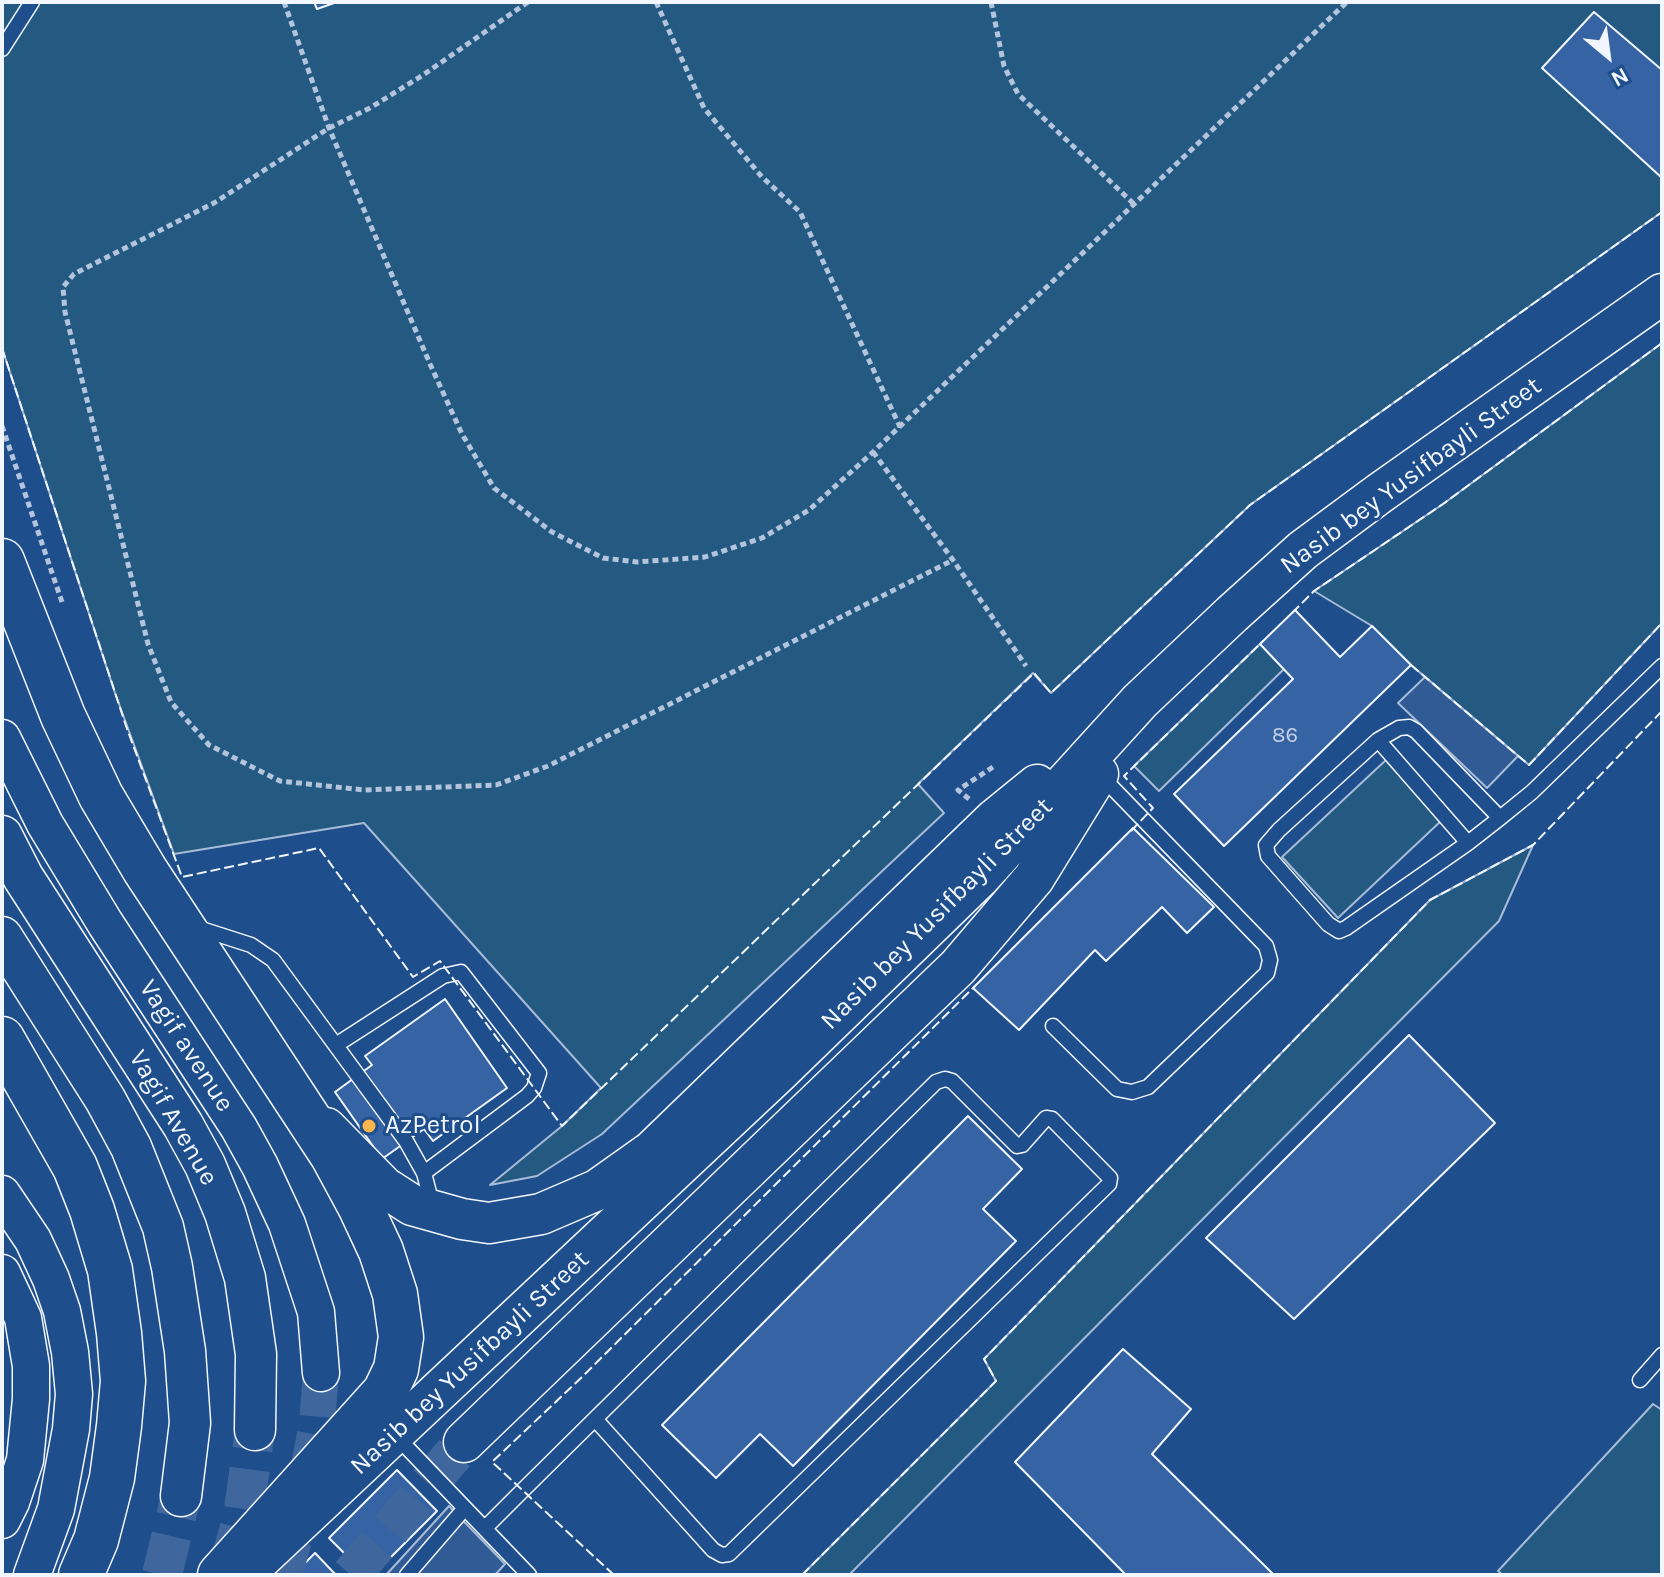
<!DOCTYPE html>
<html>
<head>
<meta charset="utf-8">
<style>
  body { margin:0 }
  #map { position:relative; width:1664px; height:1577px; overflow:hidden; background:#1f4e8c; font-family:Karla,sans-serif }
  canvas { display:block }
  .frame { position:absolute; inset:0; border:4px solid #f2f6ff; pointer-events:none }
  .north { position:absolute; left:1568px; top:16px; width:80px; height:80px; -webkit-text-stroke:6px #1f4e8c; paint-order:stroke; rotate:151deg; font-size:22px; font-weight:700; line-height:32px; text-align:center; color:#f2f6ff }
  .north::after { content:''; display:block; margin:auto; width:28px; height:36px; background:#f2f6ff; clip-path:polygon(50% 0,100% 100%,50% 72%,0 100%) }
</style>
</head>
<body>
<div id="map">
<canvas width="1664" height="1577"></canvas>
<div class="frame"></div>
<div class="north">N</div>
</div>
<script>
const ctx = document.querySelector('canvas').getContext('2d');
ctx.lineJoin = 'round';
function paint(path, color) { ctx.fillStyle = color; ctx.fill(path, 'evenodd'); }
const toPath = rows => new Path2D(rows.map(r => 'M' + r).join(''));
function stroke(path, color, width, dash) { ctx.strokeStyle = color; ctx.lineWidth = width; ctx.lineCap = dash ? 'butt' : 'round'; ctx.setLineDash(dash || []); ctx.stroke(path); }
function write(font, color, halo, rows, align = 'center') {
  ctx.font = font + ' Karla,sans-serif'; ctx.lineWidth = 6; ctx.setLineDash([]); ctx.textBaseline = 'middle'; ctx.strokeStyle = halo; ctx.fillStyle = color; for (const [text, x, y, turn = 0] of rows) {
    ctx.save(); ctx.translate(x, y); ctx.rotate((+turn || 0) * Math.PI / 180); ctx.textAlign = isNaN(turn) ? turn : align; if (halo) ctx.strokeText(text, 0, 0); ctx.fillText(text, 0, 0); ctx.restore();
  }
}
const green = toPath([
  [2,2,1662,2,1662,212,1250,505,1051,693,1033,673,918,784,944,813,602,1134,537,1176,490,1185,562,1126,601,1088,364,823,174,854,115,693,2,348,2,2],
  [1662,343,1662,623,1529,765,1411,665,1372,626,1314,591,1443,504,1662,343],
  [1260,644,1284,669,1159,791,1134,766,1260,644],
  [1386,760,1442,820,1338,918,1282,857,1386,760],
  [1533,845,1499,921,849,1575,802,1575,996,1381,984,1359,1430,900,1533,845],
  [1653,1404,1662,1410,1662,1575,1503,1575,1498,1571,1653,1404]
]);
const parking = toPath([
  [1425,677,1518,756,1487,788,1398,703,1425,677],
  [449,1506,505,1564,495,1575,386,1575,449,1506]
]);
const building = toPath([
  [314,2,337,2,317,9,314,2],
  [1594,12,1662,70,1662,178,1542,68,1594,12],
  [1295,610,1340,657,1372,626,1411,665,1224,846,1174,794,1293,679,1260,644,1295,610],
  [1133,828,1214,907,1187,933,1162,907,1106,961,1095,950,1019,1030,973,988,1133,828],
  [445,999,507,1088,433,1141,424,1129,382,1159,335,1092,372,1065,365,1056,445,999],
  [1409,1035,1495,1123,1294,1319,1206,1238,1409,1035],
  [968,1116,1022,1169,983,1209,1016,1241,793,1466,760,1434,716,1478,662,1425,968,1116],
  [1123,1349,1191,1409,1152,1454,1274,1575,1126,1575,1015,1462,1123,1349],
  [397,1470,437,1511,373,1575,366,1575,329,1538,397,1470],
  [315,1553,336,1575,293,1575,315,1553]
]);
const tertiaryTunnel = toPath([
  [284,1575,296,1533,317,1424,321,1373]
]);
const secondaryTunnel = toPath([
  [229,1567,243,1517,255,1430],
  [162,1575,181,1496],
  [351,1575,464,1442]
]);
const path = toPath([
  [284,2,329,128,430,364,462,434,494,488,552,532,603,558,637,562,705,557,762,538,809,510,873,452,1347,2],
  [528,2,423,75,370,108,329,128,214,203,74,274,63,287,65,312,148,644,171,702,209,745,280,781,364,790,496,785,548,766,953,560],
  [656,2,704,108,762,177,800,212,900,427],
  [991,2,1004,66,1018,94,1135,205],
  [2,426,63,605],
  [873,452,953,560,1026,666],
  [969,799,958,790,996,765]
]);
const service = toPath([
  [2,49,32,2],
  [1378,740,1468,843],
  [1500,818,1416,731,1409,727,1399,728,1378,740,1279,830,1266,845,1268,856,1328,924,1339,931,1346,928,1468,843,1500,818,1532,792,1662,666],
  [195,927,251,945,273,960,406,1141,424,1173,432,1204],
  [1053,1026,1117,1089,1132,1092,1148,1087,1267,973,1270,960,1266,946,1102,777],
  [336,1045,443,976,461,972,539,1073,534,1088,527,1096,424,1173],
  [1640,1380,1662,1355],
  [395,1435,529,1575],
  [485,1528,523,1490,936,1082,945,1079,952,1081,1017,1146,1022,1145,1046,1118,1052,1119,1110,1178,1109,1184,729,1554,722,1555,713,1550,595,1419],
  [407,1575,465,1508]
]);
const tertiary = toPath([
  [2,738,45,824,105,923,239,1128,260,1166,287,1224,316,1312,321,1373],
  [2,1194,33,1240,51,1279,62,1311,70,1352,74,1394,71,1429,56,1509,32,1575],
  [2,1273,23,1318,31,1366,31,1399,25,1460,11,1502,2,1520]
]);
const secondary = toPath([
  [2,836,23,877,183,1125,205,1165,225,1213,245,1278,256,1354,255,1430],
  [2,937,105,1099,131,1147,163,1227,172,1267,185,1351,190,1423,181,1496],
  [326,1128,384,1187,412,1205,462,1219,489,1223,541,1214,597,1190,652,1151,994,820,1037,785],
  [464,1442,958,967,1034,878,1098,774],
  [243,1575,779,1072,979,878,1140,701,1232,614,1303,550,1380,493,1662,294]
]);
const primary = toPath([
  [2,561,63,716,101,796,145,870,333,1156,360,1206,381,1251,395,1294,401,1337,396,1369,385,1392,220,1575],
  [2,1039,75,1167,92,1210,110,1270,119,1333,123,1381,119,1426,112,1478,96,1540,81,1575]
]);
const fence = toPath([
  [2,348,126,726,182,877,319,848,413,977,440,961,562,1126,1034,673,1051,693,1250,505,1662,212],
  [1292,613,1314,591,1443,504,1662,343],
  [1411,665,1529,765,1662,623],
  [1131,831,1153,808,1124,776,1263,641],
  [614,1575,492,1462,581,1378,975,986],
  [802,1575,996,1381,984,1359,1430,900,1533,845,1662,711]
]);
const markers = [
  [369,1126,8,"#ffb74d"]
];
const numberNames = [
  ["86",1285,736]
];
const streetNames = [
  ["Nasib bey Yusifbayli Street",1411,476,-36],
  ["Nasib bey Yusifbayli Street",937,914,-45],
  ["Vagif avenue",186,1046,57],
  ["Vagif Avenue",173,1118,60],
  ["Nasib bey Yusifbayli Street",470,1363,-43]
];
const poiNames = [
  ["AzPetrol",385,1126]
];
paint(green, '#245a82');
stroke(green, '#a8bbd7', 2);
paint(parking, '#305b95');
stroke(parking, '#a8bbd7', 2);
paint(building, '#3563a3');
stroke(building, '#f2f6ff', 2);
stroke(tertiaryTunnel, '#3f679d', 36, [36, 18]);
stroke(secondaryTunnel, '#3f679d', 40, [40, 20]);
stroke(service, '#f2f6ff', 17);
stroke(tertiary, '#f2f6ff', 39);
stroke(secondary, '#f2f6ff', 43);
stroke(primary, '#f2f6ff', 47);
stroke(path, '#b3c4dc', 5, [6, 4]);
stroke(service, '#1f4e8c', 14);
stroke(tertiary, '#1f4e8c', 36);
stroke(secondary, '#1f4e8c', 40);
stroke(primary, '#1f4e8c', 44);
stroke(fence, '#f2f6ff', 2, [10, 4]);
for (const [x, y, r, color] of markers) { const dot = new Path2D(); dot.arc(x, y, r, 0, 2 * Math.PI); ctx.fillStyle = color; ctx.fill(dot); stroke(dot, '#1f4e8c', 3); }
write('22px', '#c3d1e8', null, numberNames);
write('26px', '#f2f6ff', '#1f4e8c', streetNames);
write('26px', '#f2f6ff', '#1f4e8c', poiNames, 'left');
</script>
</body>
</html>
